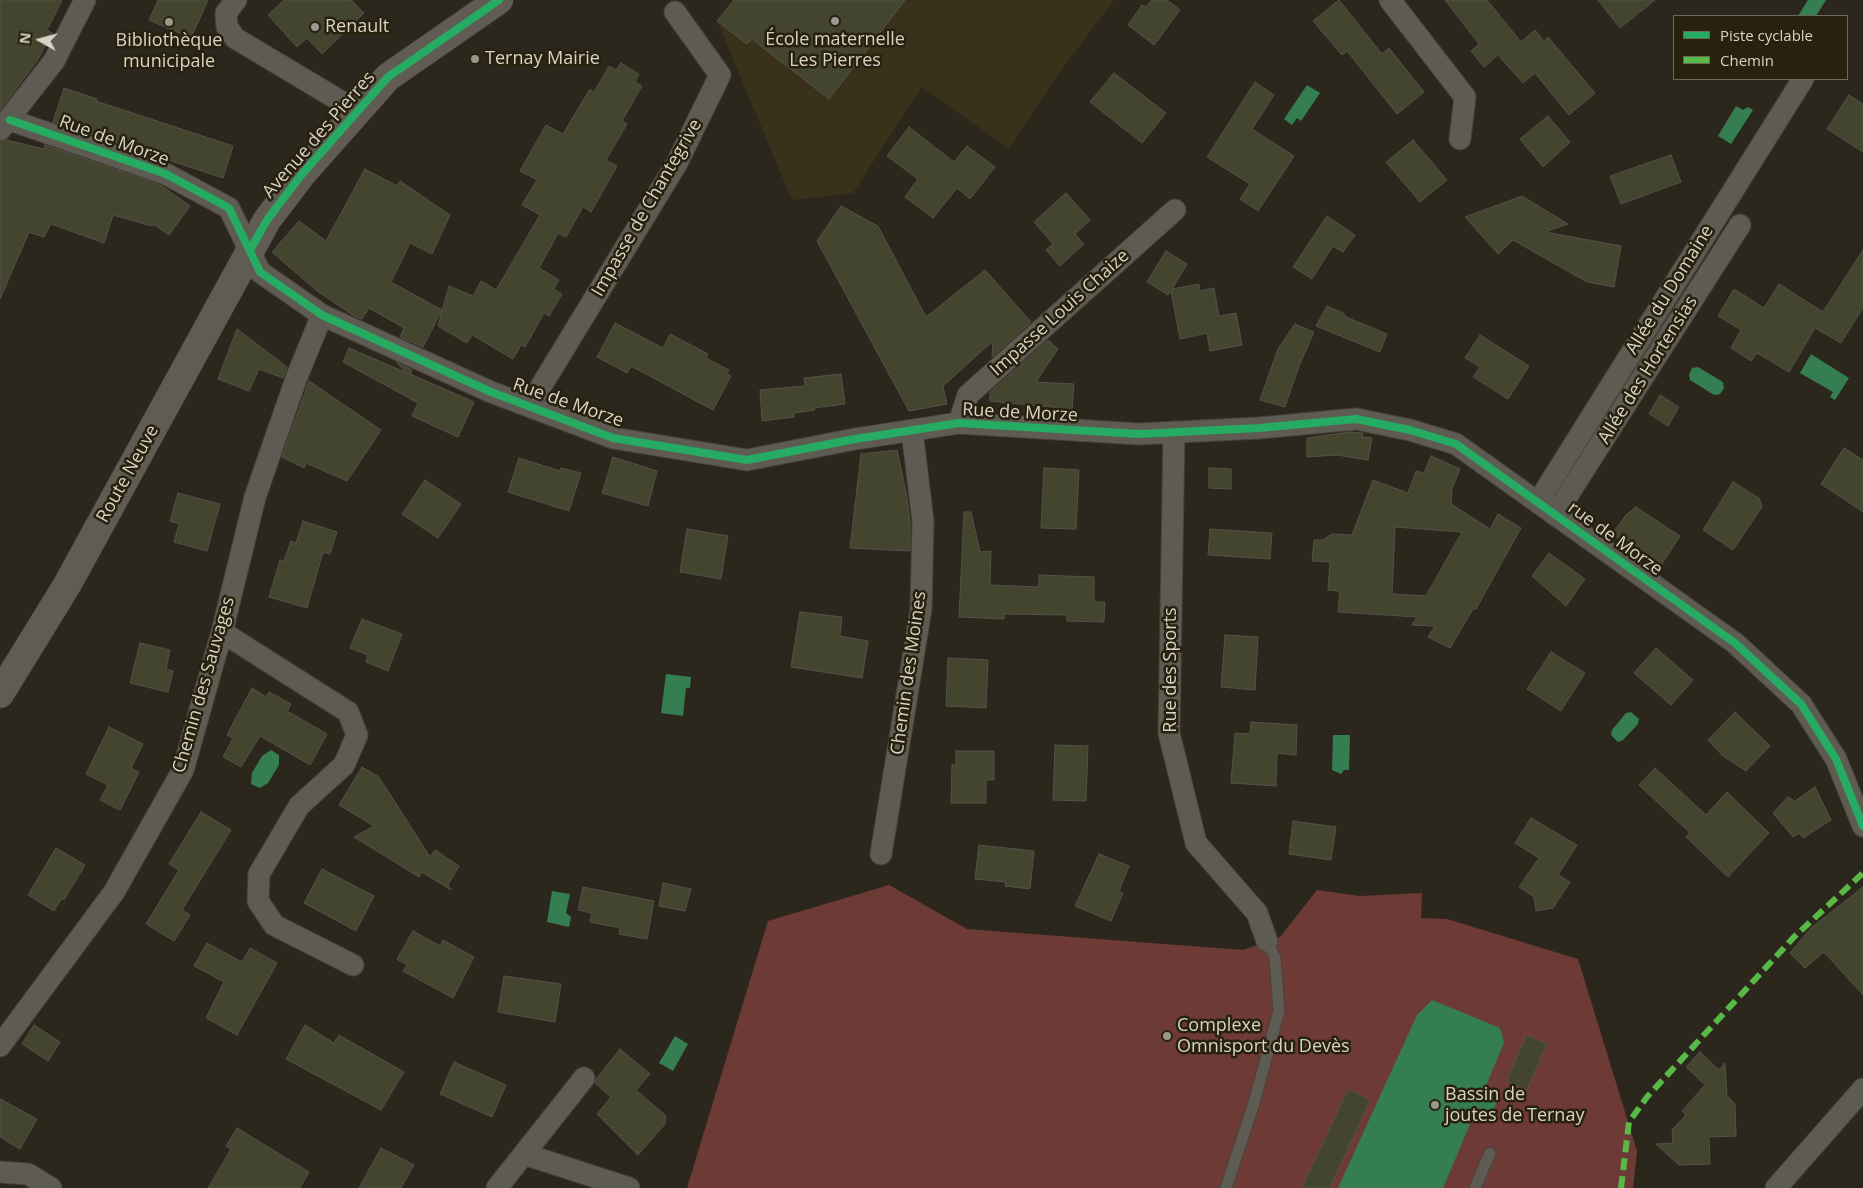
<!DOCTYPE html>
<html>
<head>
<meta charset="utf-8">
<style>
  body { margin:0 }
  #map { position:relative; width:1863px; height:1188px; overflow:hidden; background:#2c271d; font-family:"Open Sans",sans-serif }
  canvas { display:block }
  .legend { position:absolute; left:1673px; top:15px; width:175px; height:65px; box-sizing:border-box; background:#28210e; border:1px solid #6e6858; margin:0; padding:6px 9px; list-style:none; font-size:15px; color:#d7d3c7 }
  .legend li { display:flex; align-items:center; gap:10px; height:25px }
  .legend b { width:25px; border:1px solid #6e6858 }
  .north { position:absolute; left:15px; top:15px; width:50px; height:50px; -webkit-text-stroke:4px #28210e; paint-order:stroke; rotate:277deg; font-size:14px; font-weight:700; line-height:20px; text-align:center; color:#d7d3c7 }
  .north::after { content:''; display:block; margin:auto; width:18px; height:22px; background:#d7d3c7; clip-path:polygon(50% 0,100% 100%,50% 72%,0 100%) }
</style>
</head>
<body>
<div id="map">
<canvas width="1863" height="1188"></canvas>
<ul class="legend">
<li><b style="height:6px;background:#26ab63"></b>Piste cyclable</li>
<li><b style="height:6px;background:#58b947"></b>Chemin</li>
</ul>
<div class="north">N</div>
</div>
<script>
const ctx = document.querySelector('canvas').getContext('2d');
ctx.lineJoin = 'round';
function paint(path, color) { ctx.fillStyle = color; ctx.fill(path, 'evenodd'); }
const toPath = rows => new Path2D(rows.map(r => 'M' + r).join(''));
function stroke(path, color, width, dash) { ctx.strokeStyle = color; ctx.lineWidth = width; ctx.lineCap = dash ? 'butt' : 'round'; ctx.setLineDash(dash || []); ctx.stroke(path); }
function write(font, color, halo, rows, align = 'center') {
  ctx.font = font + ' "Open Sans",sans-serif'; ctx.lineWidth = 5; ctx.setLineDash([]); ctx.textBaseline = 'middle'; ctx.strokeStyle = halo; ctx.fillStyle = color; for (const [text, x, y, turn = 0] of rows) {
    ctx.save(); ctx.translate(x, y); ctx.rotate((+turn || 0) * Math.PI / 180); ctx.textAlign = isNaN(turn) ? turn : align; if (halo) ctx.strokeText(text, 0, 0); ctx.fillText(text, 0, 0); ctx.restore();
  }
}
const built = toPath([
  [734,0,1114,0,1065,65,1009,149,922,87,853,193,792,200,717,21]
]);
const green = toPath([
  [889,885,967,929,1243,950,1280,937,1317,890,1360,896,1422,893,1421,918,1447,919,1578,959,1637,1151,1633,1188,687,1188,768,921]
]);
const water = toPath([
  [1808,0,1826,0,1816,16,1798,16],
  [1307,85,1320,93,1301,121,1297,118,1292,125,1284,119],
  [1736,106,1743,110,1748,107,1753,110,1731,144,1718,136],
  [1811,354,1849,378,1835,400,1830,397,1833,392,1800,373],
  [1698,367,1723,382,1724,388,1720,394,1714,395,1690,380,1689,375,1692,368],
  [666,674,691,677,690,688,686,688,683,716,661,713],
  [1631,712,1639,719,1638,724,1623,740,1618,742,1611,735,1612,730,1626,713],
  [1333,735,1350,735,1349,770,1344,770,1341,774,1332,770],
  [271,750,279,755,279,765,268,783,260,788,251,784,252,773,262,756],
  [552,891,570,894,566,913,571,917,569,927,547,922],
  [1432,1000,1500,1028,1504,1043,1485,1088,1500,1094,1488,1123,1473,1117,1443,1188,1338,1188,1417,1015],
  [675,1036,688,1044,673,1071,659,1063]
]);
const building = toPath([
  [0,0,62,0,47,30,52,33,37,61,0,110,0,0],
  [158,0,208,0,191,38,149,20,158,0],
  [284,0,351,0,364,13,322,54,307,38,297,47,268,15,284,0],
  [734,0,905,0,829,99,752,39,747,44,717,21,734,0],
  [1152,0,1167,0,1180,10,1154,45,1128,25,1142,5,1146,7,1152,0],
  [1339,0,1382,54,1389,48,1424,92,1397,114,1347,51,1342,55,1313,21,1339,0],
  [1445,0,1487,0,1521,42,1535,30,1544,41,1548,37,1595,93,1569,115,1535,73,1523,83,1498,55,1484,67,1471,51,1479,44,1445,0],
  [1598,0,1655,0,1620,28,1598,0],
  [621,63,639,74,635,82,642,86,622,121,627,124,606,160,617,166,591,212,583,207,566,237,558,233,539,268,559,280,554,289,562,294,549,316,544,313,525,347,521,345,513,359,472,335,467,343,438,326,449,286,473,296,481,281,496,290,540,215,522,205,537,180,520,171,546,125,563,134,590,89,594,92,609,66,616,70,621,63],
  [1114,73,1166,113,1142,143,1090,102,1114,73],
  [1255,82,1274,95,1252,129,1294,156,1258,211,1240,199,1250,184,1207,157,1255,82],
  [64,88,97,99,96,101,233,146,223,178,53,122,64,88],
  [1849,95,1863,104,1863,152,1827,129,1849,95],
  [1548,116,1570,142,1543,167,1520,139,1548,116],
  [909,127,954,162,967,146,995,167,970,199,957,188,933,218,905,197,918,179,887,156,909,127],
  [6,140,44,149,45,145,161,185,190,206,169,235,153,224,152,226,113,215,104,243,51,224,44,237,29,232,0,299,0,142,6,140],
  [1413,140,1447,180,1420,202,1386,162,1413,140],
  [1671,155,1681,182,1621,204,1610,176,1671,155],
  [365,169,397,186,400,181,450,215,432,254,410,243,391,282,442,310,423,347,400,337,404,328,369,308,362,319,354,316,316,290,272,252,299,221,326,241,365,169],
  [1066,193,1090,220,1075,234,1084,244,1060,266,1046,250,1053,244,1034,222,1066,193],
  [1522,196,1568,224,1545,232,1621,246,1614,287,1587,282,1513,240,1498,254,1465,217,1522,196],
  [841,206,878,226,926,317,985,270,1031,322,992,357,993,341,943,386,947,404,909,411,817,241,841,206],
  [1327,216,1355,235,1343,252,1333,246,1312,279,1293,267,1327,216],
  [1863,250,1863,308,1841,343,1815,328,1789,372,1757,353,1751,361,1731,348,1741,330,1718,316,1734,289,1764,308,1779,284,1823,312,1863,250],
  [1166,251,1187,264,1172,289,1199,284,1200,291,1214,288,1219,316,1236,313,1242,345,1210,351,1207,333,1180,339,1171,291,1168,295,1147,282,1166,251],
  [1327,306,1343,313,1346,317,1387,334,1380,352,1316,326,1327,306],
  [615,323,663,348,670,334,708,354,706,358,729,370,727,374,731,376,713,410,631,366,627,373,597,357,615,323],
  [1295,324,1314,332,1299,366,1285,407,1260,400,1278,349,1295,324],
  [237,329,287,367,283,378,259,369,249,391,218,379,237,329],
  [1480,335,1529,366,1508,399,1473,377,1480,367,1465,358,1480,335],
  [1048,340,1058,349,1036,382,1074,384,1072,409,990,401,990,392,1048,340],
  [349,348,407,373,396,362,412,370,410,374,474,402,458,437,412,416,418,403,343,362,349,348],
  [841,374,845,404,814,408,815,410,794,413,794,417,762,421,760,390,805,386,804,378,841,374],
  [309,381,381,430,347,481,306,463,304,468,282,457,309,381],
  [1660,395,1679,407,1668,426,1649,414,1660,395],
  [1349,432,1363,433,1362,437,1372,438,1368,460,1337,455,1307,457,1307,438,1349,432],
  [1844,448,1863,460,1863,512,1821,484,1844,448],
  [897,450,907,497,910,522,910,551,850,548,861,454,897,450],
  [1431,456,1460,469,1452,489,1451,504,1490,529,1498,514,1521,528,1476,609,1473,609,1450,648,1428,637,1435,626,1412,625,1417,617,1338,612,1340,591,1328,590,1330,562,1312,561,1314,540,1323,540,1332,534,1352,535,1373,480,1408,493,1416,471,1424,473,1431,456],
  [1395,527,1462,532,1426,596,1392,594,1395,527],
  [613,457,657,471,648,506,602,493,613,457],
  [519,458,560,471,561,468,581,473,569,511,508,492,519,458],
  [1044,468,1079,470,1076,529,1041,528,1044,468],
  [1209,468,1231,469,1231,489,1209,488,1209,468],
  [425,480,461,504,438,538,402,514,425,480],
  [1733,482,1759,498,1762,507,1733,550,1703,530,1733,482],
  [178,493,220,504,207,551,174,542,179,524,170,521,178,493],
  [1636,507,1680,536,1660,567,1612,534,1626,515,1636,507],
  [964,512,971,512,980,552,991,551,990,585,1039,587,1039,575,1094,577,1094,602,1105,602,1104,622,1067,621,1067,615,1004,614,1004,619,959,617,964,512],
  [303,521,337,532,330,554,323,552,307,608,269,597,280,560,284,561,291,541,296,543,303,521],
  [687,529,728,536,721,579,680,572,687,529],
  [1210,529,1272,533,1270,559,1208,555,1210,529],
  [1549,553,1585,579,1566,606,1532,576,1549,553],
  [800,612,842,617,840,636,868,641,862,678,791,667,800,612],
  [362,619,402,634,388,671,366,662,368,655,350,648,362,619],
  [1225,635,1258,637,1255,690,1221,687,1225,635],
  [140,643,170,650,166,669,173,671,168,692,130,683,140,643],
  [1656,648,1693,680,1671,705,1634,673,1656,648],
  [1551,652,1585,673,1561,711,1527,689,1551,652],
  [948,658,988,660,986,708,946,706,948,658],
  [252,688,266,697,269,692,291,704,287,711,327,734,310,765,260,736,241,767,223,757,233,738,227,735,252,688],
  [1735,712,1770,746,1746,771,1723,756,1708,740,1735,712],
  [1251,722,1297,725,1296,755,1277,753,1276,786,1231,783,1235,733,1250,734,1251,722],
  [109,727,143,744,131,768,139,772,120,810,100,800,108,785,86,774,109,727],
  [1055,745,1088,746,1086,801,1053,800,1055,745],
  [956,751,994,751,994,780,986,780,986,803,951,803,952,765,956,764,956,751],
  [362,767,379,777,430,857,435,850,459,866,448,885,451,890,422,872,419,877,354,837,374,826,339,805,362,767],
  [1655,768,1706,815,1727,792,1769,833,1728,877,1686,837,1690,833,1639,785,1655,768],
  [1815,787,1831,820,1803,838,1799,833,1793,837,1773,813,1788,797,1795,801,1815,787],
  [201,812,231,830,182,910,190,915,174,941,146,924,179,870,169,864,201,812],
  [1531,818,1577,845,1558,875,1570,882,1553,908,1536,911,1534,897,1519,887,1539,858,1515,843,1531,818],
  [1293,821,1336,827,1331,860,1289,854,1293,821],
  [979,845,1034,851,1030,889,1005,886,1006,882,975,879,979,845],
  [56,848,85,865,64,900,62,898,54,911,28,895,56,848],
  [1099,854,1129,866,1119,891,1123,893,1111,921,1075,906,1099,854],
  [322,869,374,896,356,931,304,903,322,869],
  [663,883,691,889,685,911,659,906,663,883],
  [583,887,654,901,647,939,619,934,620,928,590,922,592,913,578,910,583,887],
  [1863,887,1863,995,1824,952,1805,968,1790,953,1811,928,1863,887],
  [413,931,440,946,443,940,474,957,453,998,403,971,407,965,397,959,413,931],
  [207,943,242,962,250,948,277,963,237,1035,206,1018,224,982,194,966,207,943],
  [504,976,561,984,555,1022,498,1012,504,976],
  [34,1025,60,1042,48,1061,22,1044,34,1025],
  [305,1025,334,1043,339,1035,404,1072,381,1110,286,1059,305,1025],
  [1526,1035,1547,1044,1527,1090,1507,1081,1526,1035],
  [620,1049,650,1074,636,1090,666,1116,665,1124,638,1155,597,1114,611,1097,595,1083,596,1079,620,1049],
  [1700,1052,1719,1070,1725,1063,1727,1096,1735,1104,1736,1136,1709,1137,1710,1164,1679,1165,1656,1144,1673,1143,1672,1130,1686,1115,1682,1111,1705,1085,1686,1067,1700,1052],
  [454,1062,506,1085,492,1117,440,1094,454,1062],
  [1348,1089,1370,1100,1330,1188,1302,1188,1348,1089],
  [0,1099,37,1119,20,1149,0,1137,0,1099],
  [237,1128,309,1172,300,1188,208,1188,231,1149,226,1146,237,1128],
  [381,1148,414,1165,401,1188,359,1188,381,1148]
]);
const lane = toPath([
  [1226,1188,1254,1103,1279,1011,1275,958,1267,941],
  [1475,1188,1490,1153]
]);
const street = toPath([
  [236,0,226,13,227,27,235,38,357,111],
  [1390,0,1465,97,1460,139],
  [10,120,166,174,229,208,260,272,322,315,491,392,613,438,747,460,855,439,959,423,1139,434,1259,428,1356,419,1410,430,1456,444,1735,643,1801,704,1836,759,1863,826],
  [0,130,54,61,85,0],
  [529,406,677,163,720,75,675,12],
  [959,423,968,395,1175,210],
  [1174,432,1169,733,1196,843,1257,913,1267,941],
  [1538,502,1803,79],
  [1555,515,1740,225],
  [222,632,348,712,357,735,344,765,299,806,259,874,258,901,274,925,353,965],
  [881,854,921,609,923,521,912,431],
  [0,1046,114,892,183,770,222,632,255,497,296,379,322,315],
  [524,1154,629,1188],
  [0,1172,28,1174,51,1188],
  [497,1188,584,1078],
  [1776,1188,1863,1089]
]);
const secondary = toPath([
  [0,694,67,585,267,220,302,174,388,77,499,0]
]);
const quiet = toPath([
  [1621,1188,1629,1122,1647,1097,1794,937,1863,873]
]);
const cycleway = toPath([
  [10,120,166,174,229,208,260,272,322,315,491,392,613,438,747,460,855,439,959,423,1139,434,1259,428,1356,419,1410,430,1456,444,1735,643,1801,704,1836,759,1863,826],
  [250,250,267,220,302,174,388,77,499,0]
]);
const markers = [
  [835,21,5,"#9b978c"],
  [169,22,5,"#9b978c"],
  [315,27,5,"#9b978c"],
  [475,59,5,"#9b978c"],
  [1167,1036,5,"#9b978c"],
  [1435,1105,5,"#9b978c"]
];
const poiNames = [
  ["Renault",325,27],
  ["École maternelle",835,40,"center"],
  ["Les Pierres",835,61,"center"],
  ["Bibliothèque",169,41,"center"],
  ["municipale",169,62,"center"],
  ["Ternay Mairie",485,59],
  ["Complexe",1177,1026],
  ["Omnisport du Devès",1177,1047],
  ["Bassin de",1445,1095],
  ["joutes de Ternay",1445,1116]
];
const streetNames = [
  ["Avenue des Pierres",319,135,-49],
  ["Rue de Morze",114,141,20],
  ["Impasse de Chantegrive",647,208,-60],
  ["Allée du Domaine",1670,290,-58],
  ["Impasse Louis Chaize",1060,313,-42],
  ["Allée des Hortensias",1648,370,-58],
  ["Rue de Morze",568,403,19],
  ["Rue de Morze",1020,413,3],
  ["Route Neuve",128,474,-61],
  ["rue de Morze",1615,539,36],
  ["Rue des Sports",1171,670,-90],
  ["Chemin des Moines",909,673,-82],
  ["Chemin des Sauvages",204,685,-74]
];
paint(built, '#393119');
paint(green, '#6e3a36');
paint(water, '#347e52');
paint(building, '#43452f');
stroke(building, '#53524a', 1);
stroke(lane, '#47433a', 13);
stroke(street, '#47433a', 23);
stroke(secondary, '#47433a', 29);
stroke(lane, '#5e5b53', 11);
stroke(street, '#5e5b53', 21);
stroke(secondary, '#615c53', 28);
stroke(quiet, '#58b947', 6, [12, 6]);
stroke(cycleway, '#26ab63', 8);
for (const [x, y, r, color] of markers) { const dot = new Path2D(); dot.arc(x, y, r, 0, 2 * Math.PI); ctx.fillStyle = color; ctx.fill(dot); stroke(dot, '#28210e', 2); }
write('18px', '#d7d3c7', '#28210e', poiNames, 'left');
write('18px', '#d7d3c7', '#28210e', streetNames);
</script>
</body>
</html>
